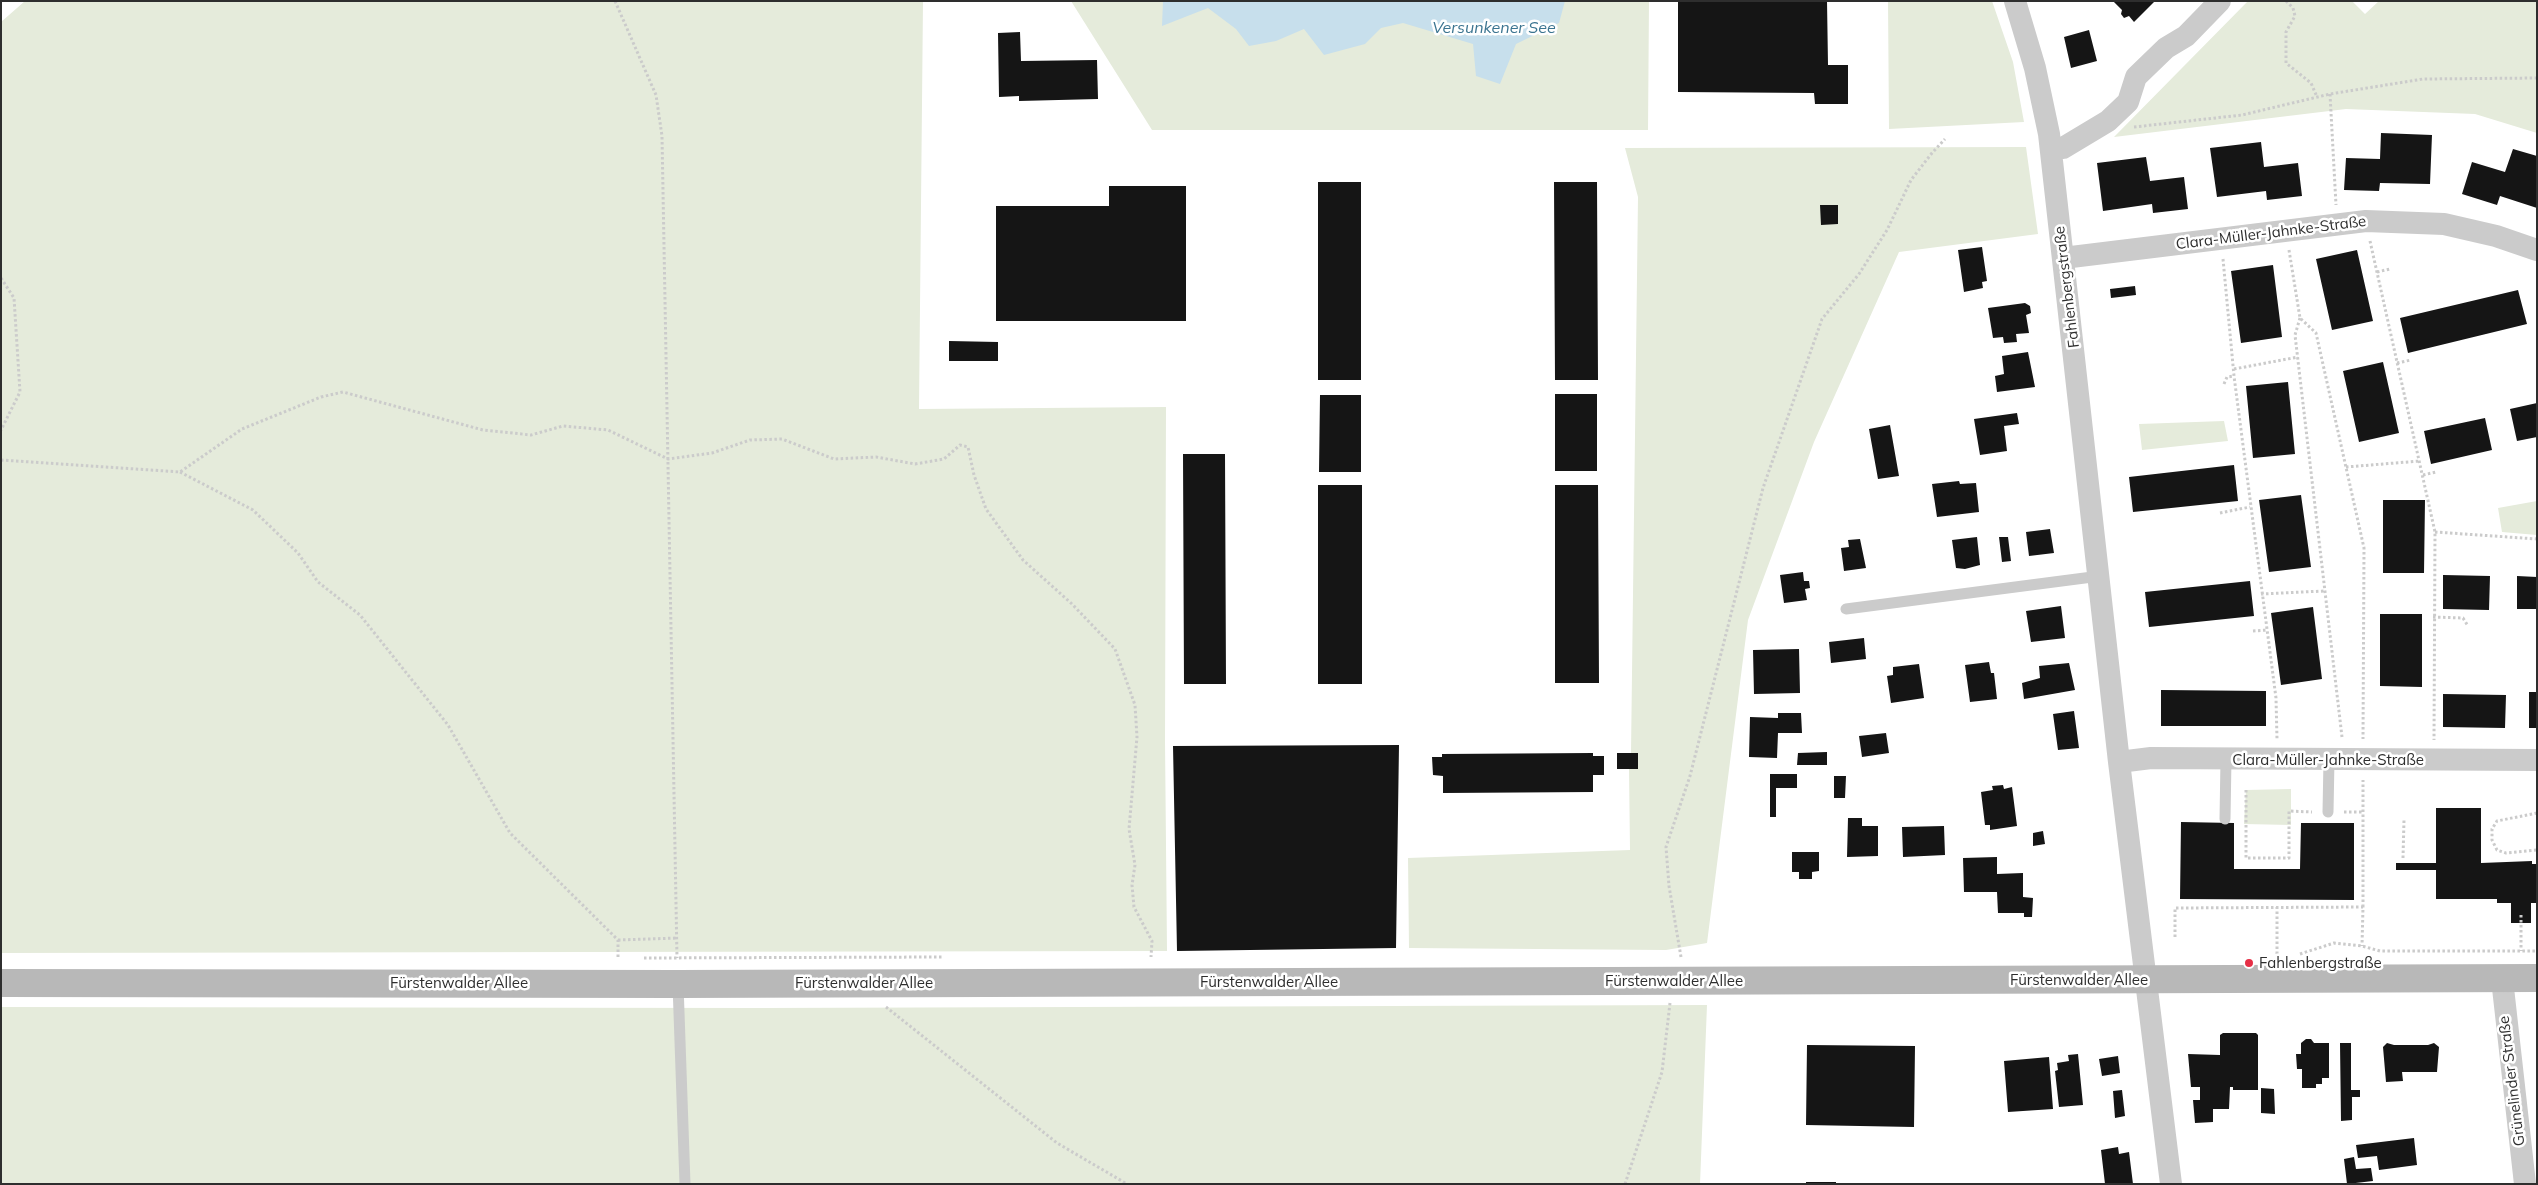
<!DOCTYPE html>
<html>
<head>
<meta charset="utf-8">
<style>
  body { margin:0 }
  #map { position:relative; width:2538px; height:1185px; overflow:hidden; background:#fff; font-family:Mulish,sans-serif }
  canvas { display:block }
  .frame { position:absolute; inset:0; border:2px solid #2e2e2e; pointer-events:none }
</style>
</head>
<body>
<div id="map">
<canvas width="2538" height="1185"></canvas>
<div class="frame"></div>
</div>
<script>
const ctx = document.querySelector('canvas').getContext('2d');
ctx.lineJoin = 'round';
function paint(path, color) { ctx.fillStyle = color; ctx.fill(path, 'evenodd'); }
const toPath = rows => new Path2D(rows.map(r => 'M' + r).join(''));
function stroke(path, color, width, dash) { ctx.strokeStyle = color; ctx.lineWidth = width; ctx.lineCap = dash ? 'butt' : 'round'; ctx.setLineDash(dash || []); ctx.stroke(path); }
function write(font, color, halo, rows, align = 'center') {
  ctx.font = font + ' Mulish,sans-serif'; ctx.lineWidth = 5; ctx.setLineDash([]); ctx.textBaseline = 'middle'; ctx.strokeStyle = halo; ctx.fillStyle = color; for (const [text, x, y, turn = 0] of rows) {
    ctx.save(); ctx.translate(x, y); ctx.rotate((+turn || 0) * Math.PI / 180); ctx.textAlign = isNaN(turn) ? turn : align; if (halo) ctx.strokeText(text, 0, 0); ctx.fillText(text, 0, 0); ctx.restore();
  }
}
const green = toPath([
  [25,1,923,1,919,409,1166,407,1165,741,1167,951,1,953,1,22],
  [1071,1,1649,1,1648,130,1152,130],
  [1888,1,1992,1,2013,62,2024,122,1889,129],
  [2248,1,2352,1,2365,14,2379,1,2537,1,2537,133,2475,114,2346,109,2114,137],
  [2026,147,2038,234,1899,252,1814,442,1748,620,1707,943,1666,950,1409,948,1408,858,1630,850,1629,769,1638,769,1631,753,1638,197,1625,148],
  [2224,421,2228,441,2142,450,2139,424],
  [2537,501,2537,535,2502,532,2498,508],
  [2291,789,2291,825,2244,824,2246,790],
  [1707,1005,1700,1184,1,1184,1,1007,763,1008]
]);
const water = toPath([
  [1163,1,1565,1,1559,23,1516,44,1500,84,1476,76,1473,44,1403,23,1381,28,1365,44,1324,55,1304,29,1276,41,1249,46,1236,29,1208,8,1162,26]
]);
const building = toPath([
  [1678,1,1827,1,1828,65,1848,65,1848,104,1815,104,1814,93,1678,92],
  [2113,1,2155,1,2134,22,2129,16,2124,18,2121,14,2122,10],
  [2089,30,2097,61,2071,68,2064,37],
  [1020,32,1021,61,1097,60,1098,99,1019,101,1019,96,999,97,998,33],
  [2381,133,2432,135,2430,184,2380,183,2379,191,2344,190,2346,158,2380,159],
  [2261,142,2264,167,2298,163,2302,196,2267,200,2266,191,2217,197,2210,148],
  [2513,149,2537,156,2537,208,2500,196,2497,205,2462,194,2472,162,2505,172],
  [2146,157,2150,181,2184,177,2188,209,2153,213,2152,204,2103,211,2097,163],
  [1318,182,1361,182,1361,380,1318,380],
  [1554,182,1597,182,1598,380,1555,380],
  [1109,186,1186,186,1186,321,996,321,996,206,1109,206],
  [1820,205,1838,205,1838,224,1821,225],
  [1982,247,1987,281,1982,282,1983,288,1964,292,1958,250],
  [2357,250,2373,321,2332,330,2316,259],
  [2273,265,2282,337,2241,343,2231,271],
  [2135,286,2136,295,2111,298,2110,289],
  [2518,290,2527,324,2408,353,2400,318],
  [2025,303,2030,306,2031,313,2026,315,2029,333,2016,334,2017,342,2004,343,2003,337,1993,338,1988,308],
  [949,341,998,342,998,361,949,361],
  [2028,352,2035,387,1997,392,1995,376,2004,374,2002,356],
  [2383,362,2399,433,2359,442,2343,371],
  [2288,382,2295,454,2253,458,2246,386],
  [1555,394,1597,394,1597,471,1555,471],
  [1320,395,1361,395,1361,472,1319,472],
  [2537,403,2537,437,2517,441,2510,409],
  [2017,413,2019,424,2004,426,2007,451,1980,455,1974,419],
  [2485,418,2492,450,2431,464,2424,431],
  [1890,425,1899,476,1878,479,1869,429],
  [1183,454,1225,454,1226,684,1184,684],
  [2234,465,2238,501,2133,512,2129,477],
  [1959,481,1960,484,1976,483,1979,512,1937,517,1932,484],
  [1318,485,1362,485,1362,684,1318,684],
  [1555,485,1598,485,1599,683,1555,683],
  [2301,495,2311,567,2269,572,2259,500],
  [2383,500,2425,500,2424,573,2383,573],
  [2050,529,2054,553,2029,556,2026,532],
  [1977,537,1980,565,1965,569,1956,568,1952,540],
  [1999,537,2008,537,2011,561,2002,562],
  [1860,539,1866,568,1844,571,1841,548,1849,547,1848,540],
  [1803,572,1804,581,1809,581,1810,588,1805,589,1807,600,1784,603,1780,575],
  [2443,575,2490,576,2489,610,2443,609],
  [2517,576,2537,577,2537,609,2517,609],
  [2250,581,2254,616,2149,627,2145,592],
  [2061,606,2065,638,2031,642,2026,611],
  [2313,607,2322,679,2281,685,2271,613],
  [2380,614,2422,614,2422,687,2380,686],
  [1864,638,1866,659,1831,663,1829,642],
  [1799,649,1800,693,1754,694,1753,650],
  [1989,662,1991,673,1994,673,1997,699,1970,702,1965,665],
  [2069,663,2075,690,2024,699,2022,683,2040,678,2039,666],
  [1919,664,1924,698,1891,703,1887,676,1893,675,1893,667],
  [2161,690,2266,691,2266,726,2161,726],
  [2529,692,2537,692,2537,728,2529,728],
  [2443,694,2506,695,2505,728,2443,727],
  [2074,711,2079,748,2058,750,2053,714],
  [1778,713,1801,713,1802,733,1778,733,1777,758,1749,757,1750,717,1778,718],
  [1886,733,1889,753,1862,757,1859,736],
  [1399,745,1396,948,1177,951,1173,746],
  [1827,752,1827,765,1797,765,1798,753],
  [1593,753,1593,756,1604,756,1604,775,1593,775,1593,792,1443,793,1443,776,1433,775,1432,757,1442,757,1442,754],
  [1617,753,1638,753,1638,769,1617,769],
  [1770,774,1797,774,1797,788,1776,788,1776,817,1770,817],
  [1834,776,1846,776,1845,798,1834,798],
  [2003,785,2004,789,2012,787,2017,826,1990,830,1990,825,1985,825,1981,792,1993,790,1992,786],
  [2436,808,2481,808,2481,863,2532,861,2532,864,2537,864,2537,903,2531,903,2531,923,2511,923,2511,903,2497,903,2497,899,2436,899,2436,870,2396,870,2396,863,2436,863],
  [1848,818,1862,818,1862,826,1878,826,1878,856,1847,857],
  [2181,822,2234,823,2234,869,2300,869,2301,823,2354,823,2354,900,2180,899],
  [1944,826,1945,855,1903,857,1902,827],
  [2043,831,2045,844,2033,846,2033,833],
  [1792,852,1819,852,1819,871,1812,872,1812,879,1799,879,1799,872,1792,872],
  [1997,857,1997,874,2023,873,2023,897,2033,898,2032,917,2024,917,2024,913,1998,913,1997,892,1964,892,1963,858],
  [2223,1033,2256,1033,2258,1035,2258,1090,2233,1090,2233,1087,2230,1087,2229,1109,2213,1109,2213,1122,2195,1123,2193,1100,2200,1100,2200,1087,2191,1087,2188,1054,2220,1055,2220,1035],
  [2306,1039,2311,1039,2314,1043,2329,1043,2329,1078,2322,1078,2322,1084,2316,1084,2316,1088,2302,1088,2302,1069,2297,1069,2296,1054,2301,1054,2301,1043],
  [2340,1043,2351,1043,2351,1090,2360,1090,2360,1097,2352,1097,2352,1120,2341,1121],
  [2387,1043,2394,1045,2428,1045,2434,1043,2439,1047,2437,1072,2402,1072,2403,1081,2386,1082,2383,1047],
  [1807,1045,1915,1046,1914,1127,1806,1125],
  [2078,1054,2083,1105,2059,1107,2055,1071,2058,1070,2057,1063,2069,1061,2068,1055],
  [2118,1056,2120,1073,2102,1076,2099,1059],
  [2049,1057,2053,1109,2008,1112,2004,1061],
  [2261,1088,2274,1089,2275,1114,2261,1113],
  [2122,1090,2125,1116,2115,1118,2113,1091],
  [2414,1138,2417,1165,2379,1170,2377,1156,2358,1158,2356,1145],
  [2118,1147,2119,1154,2129,1152,2133,1184,2105,1184,2101,1150],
  [2354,1157,2356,1169,2371,1168,2373,1181,2347,1184,2344,1159],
  [1806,1182,1836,1182,1836,1184,1806,1184]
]);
const path = toPath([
  [615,1,656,95,662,136,677,958],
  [2286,1,2293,8,2295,16,2286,32,2286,63,2311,83,2317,97],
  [2330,94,2336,205],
  [2134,127,2242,115,2330,94,2423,79,2537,78],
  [2370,241,2435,532,2434,740],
  [2289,250,2300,318,2316,333,2364,548,2363,739],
  [2223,259,2234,376,2276,698,2277,739],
  [2377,272,2390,269],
  [1,278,14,298,20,392,1,430],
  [2300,318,2295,335,2342,737],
  [2397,363,2411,360],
  [2234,369,2298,357],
  [2224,384,2227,377,2234,376],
  [1,460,180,472,242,429,321,397,343,392,483,430,531,435,563,426,608,430,668,459,712,453,750,440,782,439,834,459,876,457,915,464,944,459,960,445,968,447,974,475,986,509,1023,560,1072,604,1115,649,1135,705,1137,737,1129,829,1135,865,1132,885,1134,907,1152,941,1151,957],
  [2346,467,2420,461],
  [180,472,253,510,298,553,318,582,360,615,448,725,510,833,618,940,618,958],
  [2423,475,2436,472],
  [2220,513,2250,507],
  [2435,532,2537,539],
  [2261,594,2324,591],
  [2433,617,2463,618,2468,626],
  [2253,631,2268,630],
  [2246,790,2246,858,2289,858,2289,811,2312,812],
  [2344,812,2364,812],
  [2537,813,2497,821,2492,829,2492,840,2497,850,2506,853,2537,850],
  [2403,858,2404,820],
  [2363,907,2363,780],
  [2521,915,2521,951],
  [2175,937,2175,908,2363,907,2362,946],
  [618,940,677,938],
  [2277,954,2277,907],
  [2300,954,2334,943,2362,946,2380,951,2537,951],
  [1681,957,1669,886,1666,847,1690,776,1763,488,1822,319,1859,274,1887,230,1911,180,1932,153,1945,139],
  [644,958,943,957],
  [886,1007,1057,1143,1127,1184],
  [1625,1184,1662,1072,1670,1003]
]);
const service = toPath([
  [1846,609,2100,576],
  [2328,812,2329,760],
  [2225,819,2226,759],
  [678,984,685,1184]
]);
const minor = toPath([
  [2015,1,2035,68,2049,134,2119,762,2171,1184],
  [2051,150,2063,148,2108,121,2128,102,2136,77,2166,48,2186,36,2220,1],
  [2063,258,2366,221,2444,224,2496,236,2537,250],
  [2119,762,2151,758,2537,760],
  [2502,979,2525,1184]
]);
const secondary = toPath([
  [1,983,678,984,2537,978]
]);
const markers = [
  [2249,963,5,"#e62f46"]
];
const streetNames = [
  ["Clara-Müller-Jahnke-Straße",2271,233,-7],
  ["Fahlenbergstraße",2067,287,-97],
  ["Clara-Müller-Jahnke-Straße",2328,760],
  ["Fürstenwalder Allee",2079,980],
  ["Fürstenwalder Allee",1674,981],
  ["Fürstenwalder Allee",1269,982],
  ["Fürstenwalder Allee",459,983],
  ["Fürstenwalder Allee",864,983],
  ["Grünelinder Straße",2512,1081,-97]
];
const poiNames = [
  ["Fahlenbergstraße",2259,963]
];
const waterNames = [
  ["Versunkener See",1494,28]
];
paint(green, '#e5ebdb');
paint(water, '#c7dfec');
paint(building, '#151515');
stroke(path, '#cbcbcb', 3, [2.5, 2.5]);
stroke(service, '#cbcbcb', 11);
stroke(minor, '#cbcbcb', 22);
stroke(secondary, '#b8b8b8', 28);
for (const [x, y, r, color] of markers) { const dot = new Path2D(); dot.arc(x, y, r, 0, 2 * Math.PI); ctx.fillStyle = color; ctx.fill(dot); stroke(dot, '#fff', 2); }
write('15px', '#2e2e2e', '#fff', streetNames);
write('15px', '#2e2e2e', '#fff', poiNames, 'left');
write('italic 16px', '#3b7490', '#fff', waterNames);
</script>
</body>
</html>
